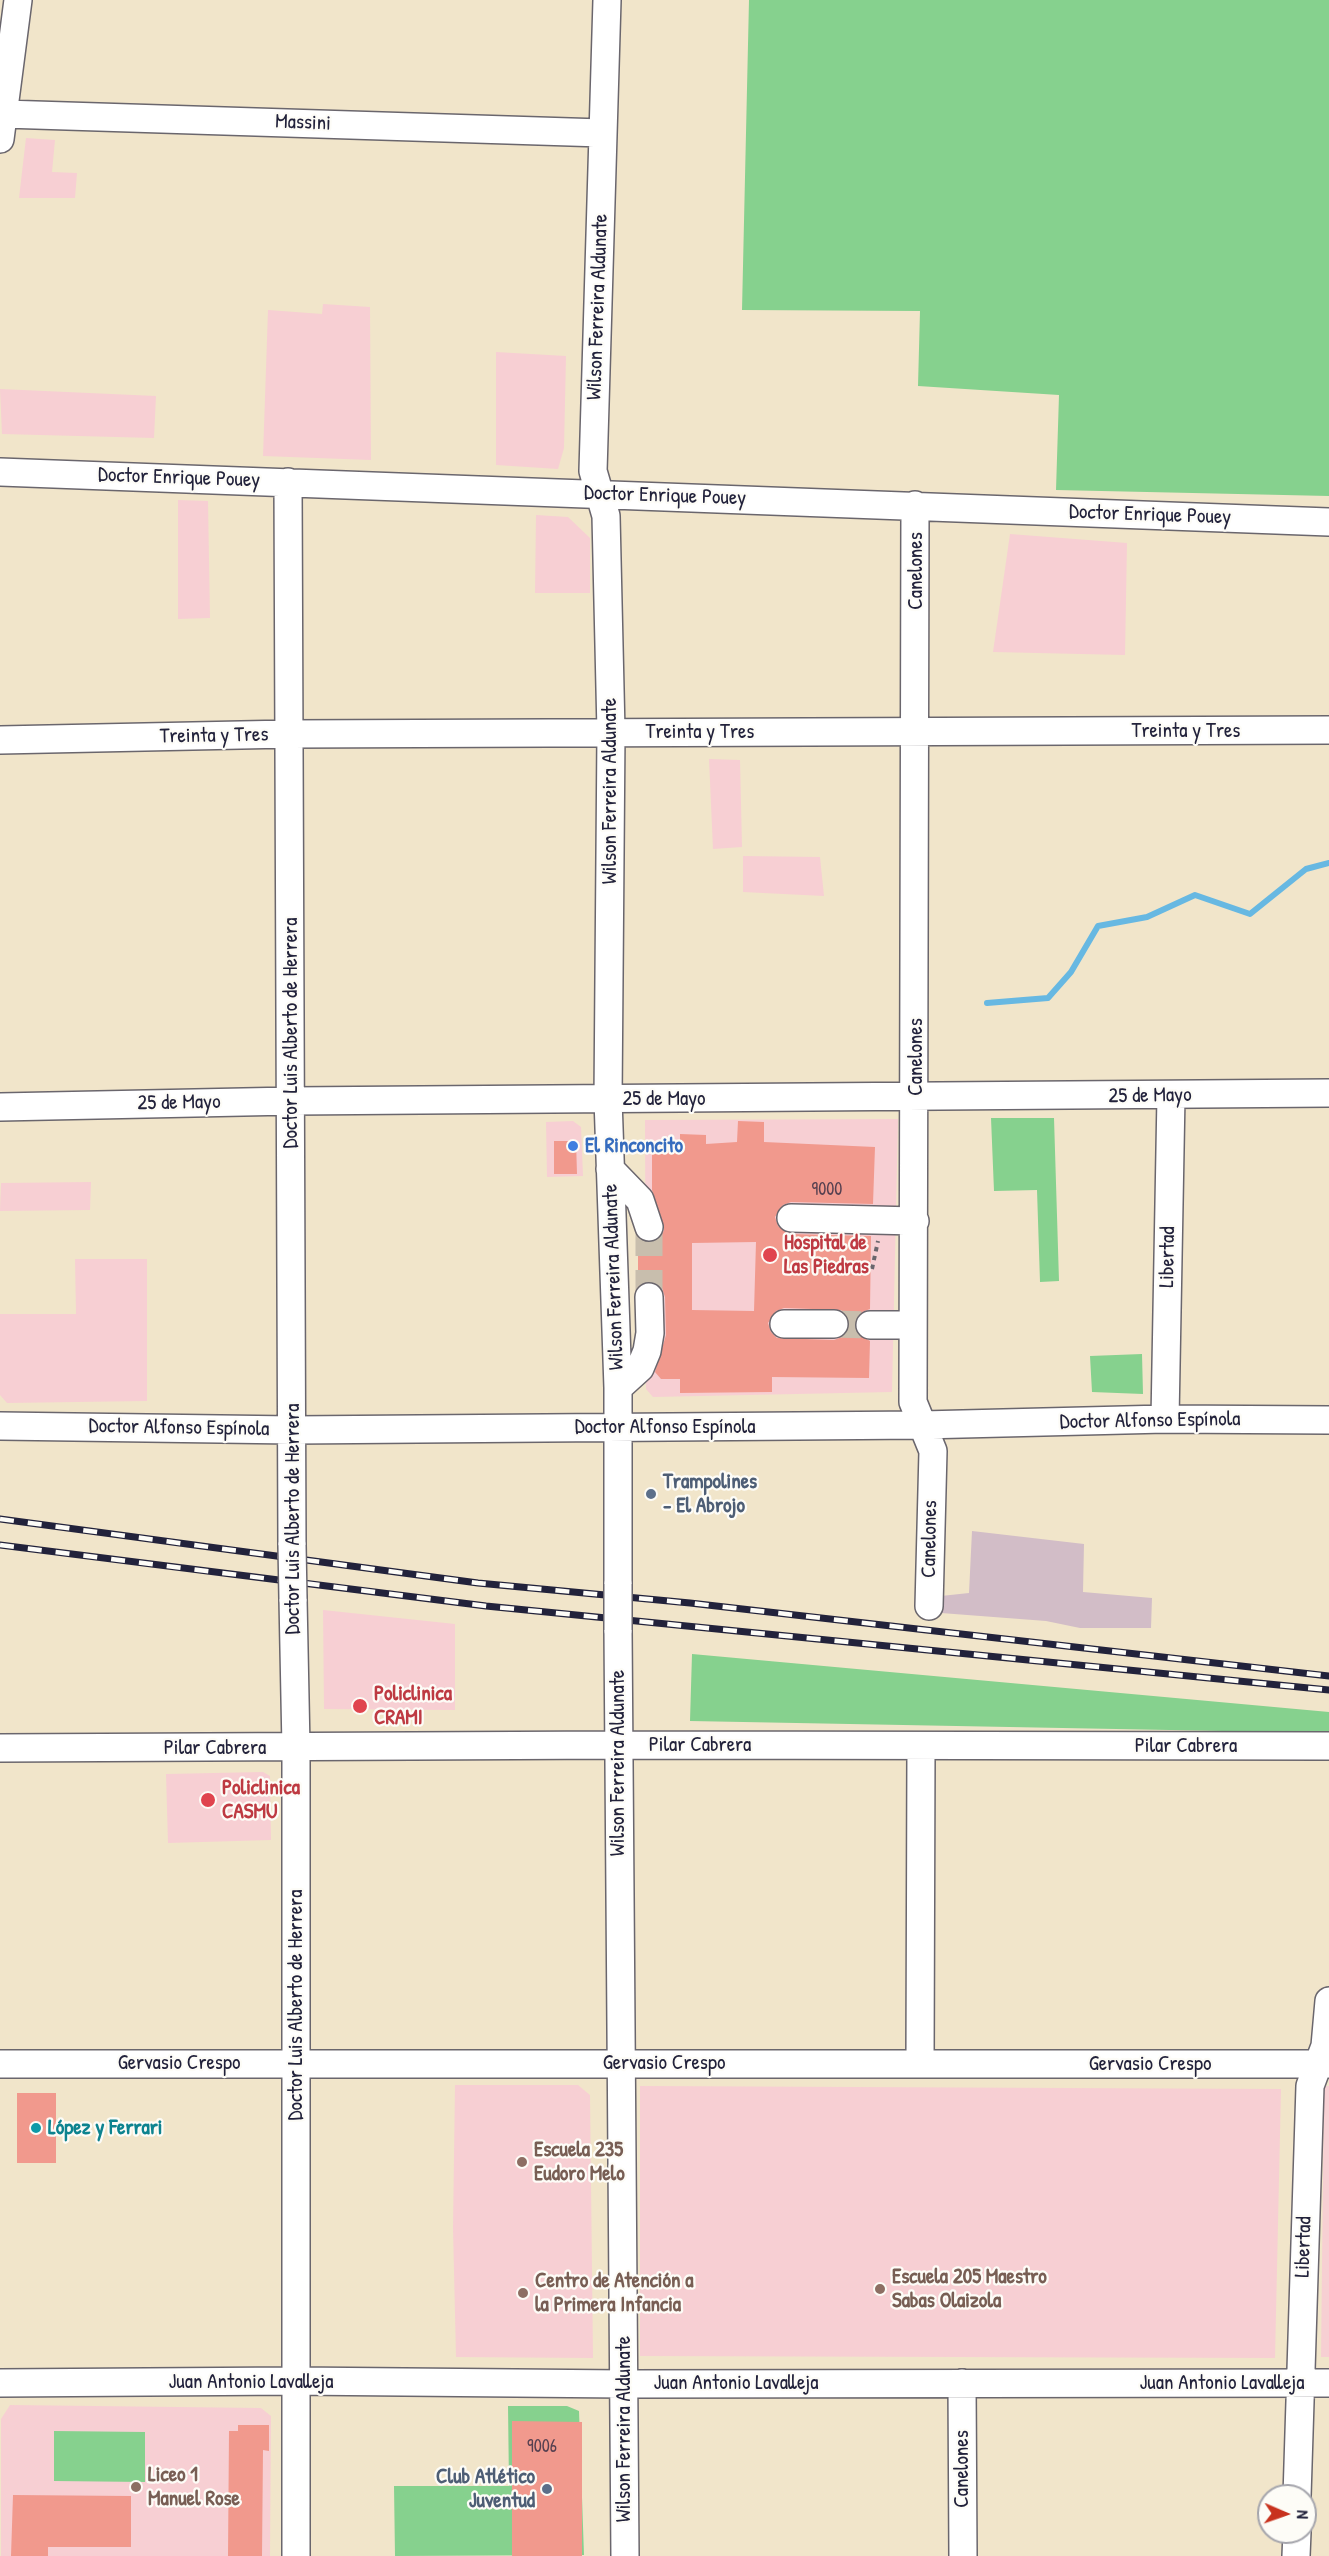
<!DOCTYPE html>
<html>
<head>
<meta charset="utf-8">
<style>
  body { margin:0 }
  #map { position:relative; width:1329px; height:2556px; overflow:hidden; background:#f1e5ca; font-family:"Patrick Hand",sans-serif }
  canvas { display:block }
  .north { position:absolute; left:1257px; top:2484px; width:60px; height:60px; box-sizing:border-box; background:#fdfcf7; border:2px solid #a5a5ac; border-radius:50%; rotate:92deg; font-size:16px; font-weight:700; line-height:24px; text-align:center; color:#22223b }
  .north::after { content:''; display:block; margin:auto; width:21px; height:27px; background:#c8321e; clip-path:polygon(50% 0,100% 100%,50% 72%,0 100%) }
</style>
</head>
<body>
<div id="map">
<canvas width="1329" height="2556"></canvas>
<div class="north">N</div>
</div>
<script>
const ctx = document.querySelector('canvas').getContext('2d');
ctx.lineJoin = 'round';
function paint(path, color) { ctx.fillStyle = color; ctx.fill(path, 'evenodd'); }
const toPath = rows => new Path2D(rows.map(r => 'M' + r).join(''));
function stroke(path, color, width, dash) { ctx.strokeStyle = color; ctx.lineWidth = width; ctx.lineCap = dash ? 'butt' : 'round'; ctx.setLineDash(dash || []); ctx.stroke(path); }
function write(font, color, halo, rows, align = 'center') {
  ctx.font = font + ' "Patrick Hand",sans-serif'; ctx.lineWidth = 4.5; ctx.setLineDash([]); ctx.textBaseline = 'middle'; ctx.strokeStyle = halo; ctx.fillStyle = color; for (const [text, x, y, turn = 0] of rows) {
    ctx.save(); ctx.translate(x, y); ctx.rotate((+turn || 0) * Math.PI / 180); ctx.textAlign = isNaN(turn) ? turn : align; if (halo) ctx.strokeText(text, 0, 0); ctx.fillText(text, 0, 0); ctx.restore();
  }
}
const built = toPath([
  [26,138,55,140,52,172,77,173,75,198,19,198],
  [323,304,370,307,371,460,263,456,268,310,322,314],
  [496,352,566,356,564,448,558,469,496,465],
  [0,389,156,396,154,438,2,434],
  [178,500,208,501,210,618,178,619],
  [536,515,568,517,590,538,590,593,535,593],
  [1010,534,1127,543,1125,655,993,652],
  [709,759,740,760,742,847,713,849],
  [743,856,820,857,824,896,743,892],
  [898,1119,892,1392,653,1397,646,1389,645,1120],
  [573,1121,581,1127,583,1176,547,1177,546,1122],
  [91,1182,90,1210,0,1211,1,1183],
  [75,1259,147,1259,147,1401,7,1403,0,1395,0,1314,76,1314],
  [323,1610,455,1624,455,1710,324,1709],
  [263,1772,270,1776,271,1840,168,1843,166,1774],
  [455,2085,578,2085,590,2095,593,2358,456,2357,453,2228],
  [640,2086,1281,2089,1275,2358,640,2356],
  [1324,2086,1329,2086,1329,2357,1321,2357],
  [10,2405,261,2408,271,2416,270,2556,1,2556,1,2419]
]);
const industrial = toPath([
  [972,1531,1084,1544,1083,1592,1152,1598,1151,1628,1080,1628,1046,1621,941,1613,941,1596,969,1593]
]);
const green = toPath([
  [749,0,1329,0,1329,496,1056,490,1059,395,918,386,920,311,742,310],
  [1054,1118,1059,1281,1040,1282,1037,1190,994,1191,991,1118],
  [1142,1354,1143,1394,1092,1392,1090,1356],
  [692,1654,1329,1712,1329,1733,690,1721],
  [508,2406,567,2406,579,2411,584,2555,395,2556,394,2486,509,2486],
  [54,2431,145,2432,145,2482,54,2481]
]);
const stream = toPath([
  [987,1003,1048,998,1071,972,1098,926,1147,917,1195,895,1250,914,1306,869,1329,863]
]);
const building = toPath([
  [738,1121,764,1122,764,1142,875,1147,873,1204,791,1202,783,1205,775,1217,778,1226,790,1234,871,1236,870,1309,862,1312,854,1324,857,1333,870,1341,869,1378,772,1377,772,1392,680,1393,680,1379,661,1379,655,1372,666,1335,665,1297,662,1288,656,1283,648,1281,638,1286,638,1237,645,1242,653,1242,660,1238,664,1230,652,1190,652,1142,680,1142,680,1134,706,1135,706,1144,737,1142],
  [756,1242,754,1311,692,1310,692,1243],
  [784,1308,841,1310,848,1317,848,1331,842,1337,834,1340,777,1338,771,1332,768,1323,776,1311],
  [554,1141,576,1141,577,1174,554,1174],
  [17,2093,56,2093,56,2163,17,2163],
  [512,2421,582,2422,582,2556,512,2556],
  [238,2425,269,2425,269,2451,263,2450,262,2556,228,2556,229,2431,238,2431],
  [13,2495,131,2496,131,2547,48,2547,48,2556,11,2556]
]);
const minorTunnel = toPath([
  [649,1297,649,1227],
  [834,1324,870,1325]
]);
const path = toPath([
  [872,1269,878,1241]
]);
const minor = toPath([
  [607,0,593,471,606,516,611,732,608,1099,618,1388,618,1584],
  [4,114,602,133],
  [0,139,18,0],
  [0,472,1329,522],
  [288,482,292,1545],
  [915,505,913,1402,933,1451,929,1606],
  [0,740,289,734,1329,730],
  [0,1107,292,1101,1329,1093],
  [610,1169,640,1200,649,1227],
  [791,1218,915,1221],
  [784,1324,834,1324],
  [870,1325,913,1325],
  [618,1388,640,1368,647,1351,650,1333,649,1297],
  [1165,1419,1171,1096],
  [0,1426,293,1430,922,1425,1165,1419,1329,1420],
  [293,1599,296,1748,296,2556],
  [618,1630,625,2556],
  [0,1748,618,1745,1329,1746],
  [0,2064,1329,2064],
  [920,2064,921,1746],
  [0,2383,294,2381,625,2384,1329,2383],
  [962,2383,963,2556],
  [1297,2496,1310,2086,1325,2046,1329,2001],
  [1296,2556,1297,2532]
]);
const rail = toPath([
  [0,1519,478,1583,690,1603,1329,1676],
  [0,1545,486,1606,1329,1690]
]);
const minorBridge = toPath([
  [292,1545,293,1599],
  [618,1584,618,1630]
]);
const markers = [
  [573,1146,6,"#3f7fe0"],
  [770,1255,8,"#e0444e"],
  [651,1494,6,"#5c6f8a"],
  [360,1706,8,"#e0444e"],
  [208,1800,8,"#e0444e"],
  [36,2128,6,"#0f9aa8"],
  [522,2162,6,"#8d6e63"],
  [880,2289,6,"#8d6e63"],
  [523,2293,6,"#8d6e63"],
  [136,2487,6,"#8d6e63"],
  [547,2489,6,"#5c6f8a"]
];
const numberNames = [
  ["9000",827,1190],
  ["9006",542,2447]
];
const streetNames = [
  ["Massini",303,123,2],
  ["Wilson Ferreira Aldunate",598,307,-88],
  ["Doctor Enrique Pouey",179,478,2],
  ["Doctor Enrique Pouey",665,496,2],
  ["Doctor Enrique Pouey",1150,515,2],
  ["Canelones",916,571,-90],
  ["Treinta y Tres",1186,731],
  ["Treinta y Tres",700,732],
  ["Treinta y Tres",214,736,-1],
  ["Wilson Ferreira Aldunate",610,791,-90],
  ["Doctor Luis Alberto de Herrera",291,1033,-90],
  ["Canelones",916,1057,-90],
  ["25 de Mayo",1150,1096,-1],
  ["25 de Mayo",664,1099],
  ["25 de Mayo",179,1103,-1],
  ["Libertad",1168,1257,-89],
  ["Wilson Ferreira Aldunate",614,1277,-92],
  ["Doctor Alfonso Espínola",1150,1421,-1],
  ["Doctor Alfonso Espínola",665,1427],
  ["Doctor Alfonso Espínola",179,1428,1],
  ["Doctor Luis Alberto de Herrera",293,1519,-90],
  ["Canelones",930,1539,-89],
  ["Pilar Cabrera",700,1745],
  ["Pilar Cabrera",1186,1746],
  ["Pilar Cabrera",215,1748],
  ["Wilson Ferreira Aldunate",618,1763,-90],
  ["Doctor Luis Alberto de Herrera",296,2005,-90],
  ["Gervasio Crespo",179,2063],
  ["Gervasio Crespo",664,2063],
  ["Gervasio Crespo",1150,2064],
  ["Libertad",1304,2247,-88],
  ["Juan Antonio Lavalleja",251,2382],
  ["Juan Antonio Lavalleja",736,2383],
  ["Juan Antonio Lavalleja",1222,2383],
  ["Wilson Ferreira Aldunate",624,2429,-90],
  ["Canelones",962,2469,-90]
];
const shopNames = [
  ["El Rinconcito",585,1146]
];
const healthNames = [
  ["Hospital de",784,1243],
  ["Las Piedras",784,1267],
  ["Policlinica",374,1694],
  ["CRAMI",374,1718],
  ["Policlinica",222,1788],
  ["CASMU",222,1812]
];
const serviceNames = [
  ["Trampolines",663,1482],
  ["- El Abrojo",663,1506],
  ["Club Atlético",535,2477,"right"],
  ["Juventud",535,2501,"right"]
];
const cultureNames = [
  ["López y Ferrari",48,2128]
];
const educationNames = [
  ["Escuela 235",534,2150],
  ["Eudoro Melo",534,2174],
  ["Escuela 205 Maestro",892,2277],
  ["Sabas Olaizola",892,2301],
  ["Centro de Atención a",535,2281],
  ["la Primera Infancia",535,2305],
  ["Liceo 1",148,2475],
  ["Manuel Rose",148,2499]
];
paint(built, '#f7cfd3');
paint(industrial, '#d2bdc7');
paint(green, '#86d18e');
stroke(stream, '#67b8e2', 6);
paint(building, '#f1998d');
stroke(minorTunnel, '#c8bead', 27, [27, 14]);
stroke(minor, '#6a666d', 30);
stroke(path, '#6a666d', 4, [4.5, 4.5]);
stroke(minor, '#fff', 27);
stroke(rail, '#22223b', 7);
stroke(rail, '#fdfcf7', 4.5, [14]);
stroke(minorBridge, '#6a666d', 30, []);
stroke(minorBridge, '#fff', 27);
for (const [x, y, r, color] of markers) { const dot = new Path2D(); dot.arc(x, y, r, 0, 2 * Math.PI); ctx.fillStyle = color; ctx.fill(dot); stroke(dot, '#fdfcf7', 2); }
write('18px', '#564050', null, numberNames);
write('21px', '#22223b', '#fdfcf7', streetNames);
write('bold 21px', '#366cbe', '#fdfcf7', shopNames, 'left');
write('bold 21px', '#be3a42', '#fdfcf7', healthNames, 'left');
write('bold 21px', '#4e5e75', '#fdfcf7', serviceNames, 'left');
write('bold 21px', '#0d838f', '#fdfcf7', cultureNames, 'left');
write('bold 21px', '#785e54', '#fdfcf7', educationNames, 'left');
</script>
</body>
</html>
